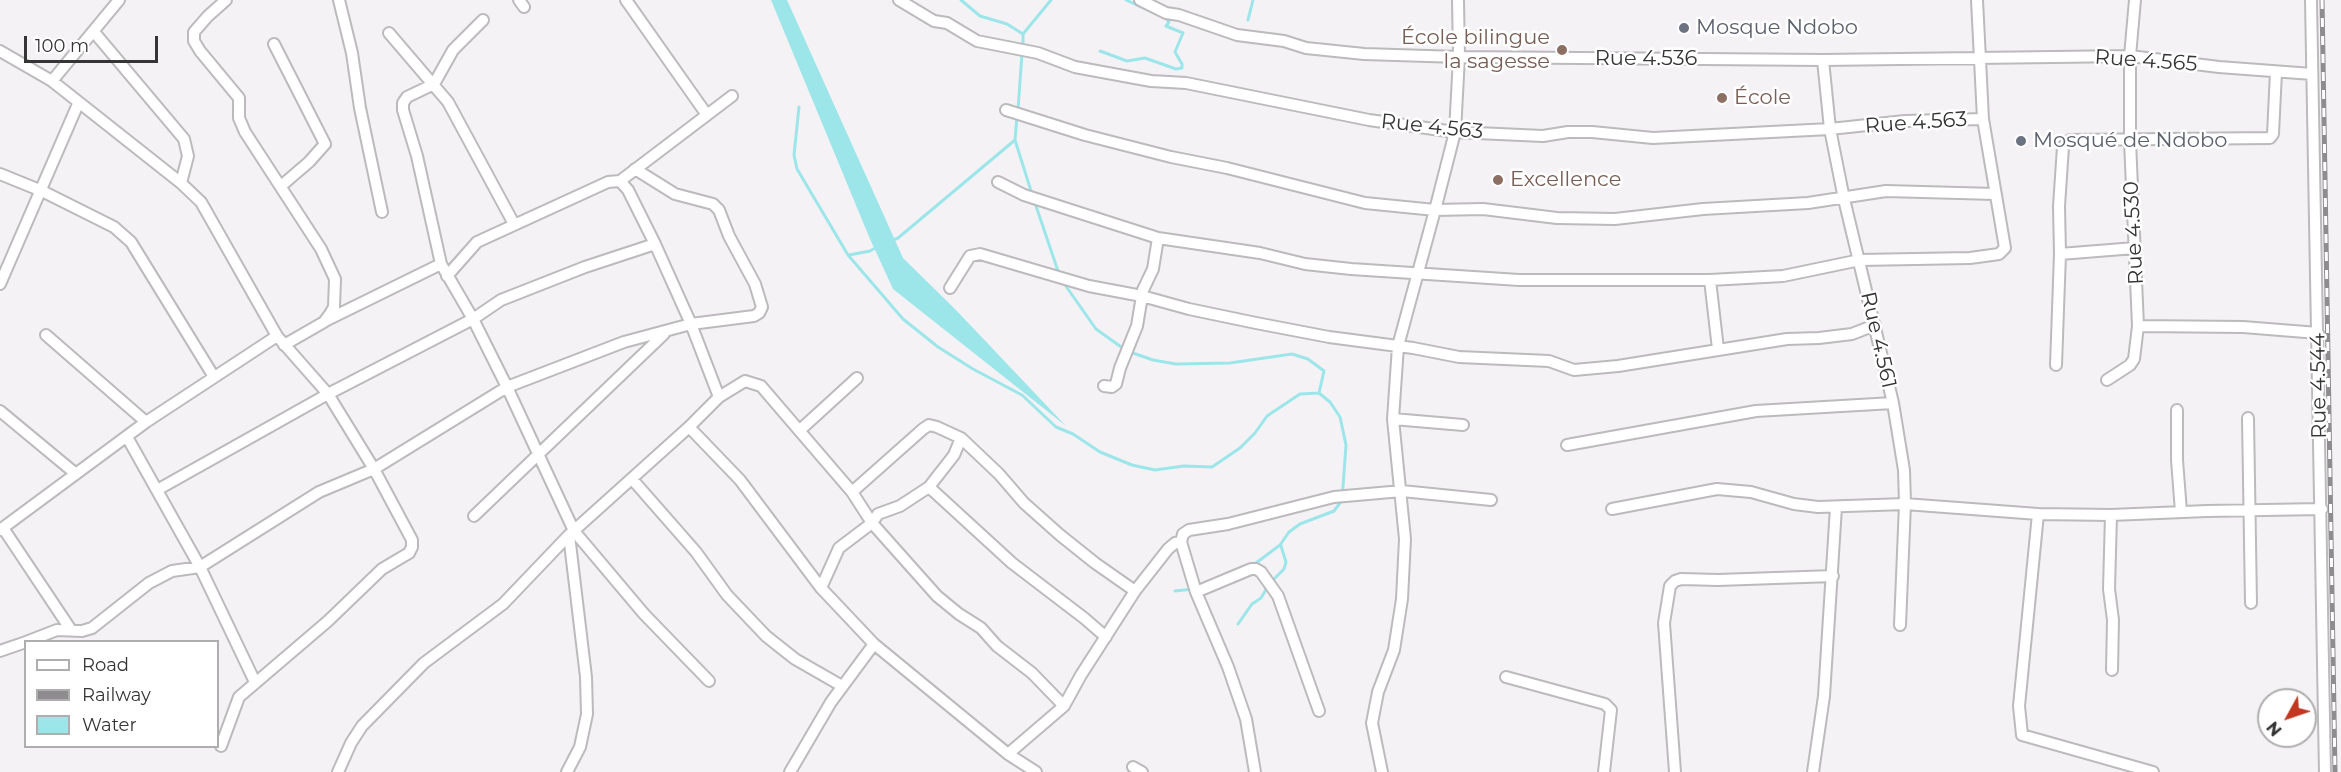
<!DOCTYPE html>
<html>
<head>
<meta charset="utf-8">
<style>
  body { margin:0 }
  #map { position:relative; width:2341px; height:772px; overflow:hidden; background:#f5f2f5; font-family:Montserrat,sans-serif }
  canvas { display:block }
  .legend { position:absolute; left:24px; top:640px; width:195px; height:108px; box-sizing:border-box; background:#fff; border:2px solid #afaeaf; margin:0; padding:8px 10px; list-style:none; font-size:18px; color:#363536 }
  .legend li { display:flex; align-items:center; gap:12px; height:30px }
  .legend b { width:30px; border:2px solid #afaeaf }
  .north { position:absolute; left:2257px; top:688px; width:60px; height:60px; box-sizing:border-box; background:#fff; border:2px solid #afaeaf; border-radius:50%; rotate:230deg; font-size:16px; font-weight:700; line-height:24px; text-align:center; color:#363536 }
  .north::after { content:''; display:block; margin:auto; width:21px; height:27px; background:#c23721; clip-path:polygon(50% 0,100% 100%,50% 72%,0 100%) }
  .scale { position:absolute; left:24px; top:36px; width:134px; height:27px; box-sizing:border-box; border:3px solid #363536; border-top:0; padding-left:8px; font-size:18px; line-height:21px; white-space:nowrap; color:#363536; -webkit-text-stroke:4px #fff; paint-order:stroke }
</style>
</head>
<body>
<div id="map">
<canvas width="2341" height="772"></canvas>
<ul class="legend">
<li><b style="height:8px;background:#fff"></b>Road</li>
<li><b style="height:8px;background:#8e8c8e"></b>Railway</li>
<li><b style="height:16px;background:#9ce6ea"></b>Water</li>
</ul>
<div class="north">N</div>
<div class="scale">100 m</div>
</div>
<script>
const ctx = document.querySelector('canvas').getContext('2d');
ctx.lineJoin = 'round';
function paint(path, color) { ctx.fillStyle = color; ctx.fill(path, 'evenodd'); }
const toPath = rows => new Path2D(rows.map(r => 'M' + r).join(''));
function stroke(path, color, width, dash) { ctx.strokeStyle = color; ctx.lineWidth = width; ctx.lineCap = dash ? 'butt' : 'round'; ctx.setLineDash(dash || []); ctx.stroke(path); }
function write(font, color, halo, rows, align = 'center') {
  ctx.font = font + ' Montserrat,sans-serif'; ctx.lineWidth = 5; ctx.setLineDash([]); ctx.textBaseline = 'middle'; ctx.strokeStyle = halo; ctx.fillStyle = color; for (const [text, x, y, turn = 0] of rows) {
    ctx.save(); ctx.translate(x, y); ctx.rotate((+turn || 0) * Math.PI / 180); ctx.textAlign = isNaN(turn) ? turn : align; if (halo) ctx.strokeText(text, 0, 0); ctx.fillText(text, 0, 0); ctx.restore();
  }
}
const water = toPath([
  [771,0,787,0,903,258,956,310,1066,426,893,289,870,239]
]);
const stream = toPath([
  [961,0,980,16,1007,24,1023,34],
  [1126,0,1163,17],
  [1248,20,1253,0],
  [1023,47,1023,34,1051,0],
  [1100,51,1127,61,1145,58,1176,69,1182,68,1182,64,1175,52,1183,33,1166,26,1169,22,1165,17],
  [799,107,794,155,797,169,848,255,903,319,938,347,973,369,1022,395,1056,427,1073,434,1100,452,1132,465,1155,470,1184,466,1212,467,1240,448,1255,433,1267,416,1300,394,1319,393,1330,402,1340,417,1346,445,1342,500,1334,511,1300,524,1289,532,1280,545,1252,566],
  [1018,110,1022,53],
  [1017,116,1015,140,1032,194],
  [1035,203,1059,274],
  [891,241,898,238,1015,140],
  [849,255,870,251,877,247],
  [1063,282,1096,329,1124,349],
  [1130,352,1153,360,1176,364,1230,363,1292,354,1308,359,1324,371,1319,393],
  [1272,581,1284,569,1286,562,1281,546],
  [1175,591,1193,589],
  [1238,624,1252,604,1261,598,1268,586]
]);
const minor = toPath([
  [226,0,208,16,194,32,194,41,200,51,239,98,239,118,245,132,321,249,335,279,334,307,330,314,324,322,284,345],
  [339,0,352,53,360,108,382,212],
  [519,0,524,7],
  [626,0,707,115],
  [899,0,934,21,947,23,977,41,1038,53,1075,67,1151,81,1186,83,1369,120,1455,132,1543,136,1568,132,1592,132,1653,138,1830,129,1905,121,1983,119],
  [1140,0,1166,13,1179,15,1237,35,1284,41,1306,48,1364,54,1459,57,1823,60,2130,56,2219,67,2312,74],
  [2311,0,2325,772],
  [483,20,453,50,434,84,407,97,403,103,403,110,417,156,441,264,473,319,507,387,574,531,644,614,709,681],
  [94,32,184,139,188,156,181,183],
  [389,33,448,102,514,224],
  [274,44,325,144,309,162,281,186],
  [0,51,52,81,181,183,201,202,277,336,328,394,374,469,412,540,412,547,409,553,382,569,328,621,239,697,221,746],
  [52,81,119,0],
  [1006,110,1085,135,1171,157,1227,168,1365,203,1435,210,1455,132,1459,57,1458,0],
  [0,174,42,191,114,227,131,242,214,377],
  [620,181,628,190,655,244,691,324,754,316,759,313,762,307,755,284,729,236,719,210,713,204,675,194,635,169],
  [998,182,1024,195,1158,238,1260,253,1305,264,1351,269,1519,280,1710,280,1783,276,1860,260,1970,258,1999,254,2005,248,1983,119,1977,0],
  [2060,254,2135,248],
  [447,276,477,242,608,182,620,181,732,96],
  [1710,280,1718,349],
  [0,284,78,104],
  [950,288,970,256,980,254,1089,286,1142,296,1189,309,1256,323,1329,337,1413,348,1459,357,1549,361,1574,370,1618,366,1787,339,1819,338,1852,334,1875,325],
  [325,321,441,264],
  [2138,326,2243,327,2318,333],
  [46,335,146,422],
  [2056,365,2060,254,2059,206,2063,147,2070,140,2270,138,2273,134,2276,72],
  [2107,380,2130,365,2134,359,2138,326,2130,141,2130,56,2135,0],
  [1104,386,1112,387,1116,384,1120,368,1137,326,1143,290,1153,269,1158,238],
  [1893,403,1904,470,1905,504,1900,625],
  [2177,410,2177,460,2181,512],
  [0,411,76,474],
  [2248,418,2251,603],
  [1393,419,1463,425],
  [689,427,740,480,821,588,874,644,1008,754,1036,772],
  [800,430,857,378],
  [127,437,200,567,255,682],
  [1567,445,1756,411,1893,403,1844,199,1830,129,1823,60],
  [632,479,696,552,727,595,766,636,795,659,842,686],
  [929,487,1012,563,1084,618,1106,637],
  [157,490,328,394,473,319,501,300,585,267,655,244],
  [852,492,923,429,929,425,937,427,961,438,999,474,1024,503,1060,535,1095,563,1135,591],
  [1612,509,1717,489,1751,492,1794,504,1818,507,1905,504,2038,514,2111,515,2207,511,2322,509],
  [2038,514,2019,706,2022,735,2153,772],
  [2111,515,2109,589,2113,620,2112,670],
  [474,516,664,334],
  [3,528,71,630],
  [0,530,146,422,277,336],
  [1181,542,1183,534,1189,530,1228,524,1334,497,1402,491,1491,500],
  [821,588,839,548,872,523,878,514,900,506,929,487,954,455,961,438],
  [1196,592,1251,569,1256,569,1261,572,1278,596,1319,711],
  [26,642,57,630,82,631,92,628,149,583,172,571,200,567,319,492,374,469,507,387,624,342,691,324,719,397],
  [0,651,26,642],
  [1506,677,1605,704,1611,710,1604,772],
  [1008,754,1064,706,1081,675,1135,591,1168,549,1175,543,1181,542,1196,592,1228,667,1246,719,1255,772],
  [1133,767,1142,772],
  [338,772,351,743,362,726,424,663,503,604,569,535,689,427,719,397,745,381,761,386,852,492,872,523,937,596,959,614,981,628,997,646,1032,673,1064,706],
  [567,772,580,747,587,714,586,677,569,535],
  [790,772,831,702,874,644],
  [1382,772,1372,723,1378,692,1394,650,1402,599,1405,539,1393,419,1398,346,1435,210,1483,209,1557,218,1615,219,1703,209,1808,203,1886,191,1995,194],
  [1675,772,1664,623,1670,586,1675,581,1681,579,1718,580,1833,576],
  [1813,772,1824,696,1836,507]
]);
const rail = toPath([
  [2322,0,2335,772]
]);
const markers = [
  [1684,28,6,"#6b7280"],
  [1562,50,6,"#8d6e63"],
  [1722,98,6,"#8d6e63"],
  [2021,141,6,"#6b7280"],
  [1498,180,6,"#8d6e63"]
];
const worshipNames = [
  ["Mosque Ndobo",1696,28],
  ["Mosqué de Ndobo",2033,141]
];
const educationNames = [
  ["École bilingue",1550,38,"right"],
  ["la sagesse",1550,62,"right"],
  ["École",1734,98],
  ["Excellence",1510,180]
];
const streetNames = [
  ["Rue 4.536",1646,59],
  ["Rue 4.565",2146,61,4],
  ["Rue 4.563",1916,123,-4],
  ["Rue 4.563",1432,127,6],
  ["Rue 4.530",2134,233,-93],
  ["Rue 4.561",1878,340,77],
  ["Rue 4.544",2319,386,-91]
];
paint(water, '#9ce6ea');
stroke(stream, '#9ce6ea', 3);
stroke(minor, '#bcbabc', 14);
stroke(minor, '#fff', 10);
stroke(rail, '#8e8c8e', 5);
stroke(rail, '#fff', 3, [9]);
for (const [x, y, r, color] of markers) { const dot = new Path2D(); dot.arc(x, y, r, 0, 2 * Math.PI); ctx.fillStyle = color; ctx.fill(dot); stroke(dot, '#fff', 2); }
write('21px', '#5b616d', '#fff', worshipNames, 'left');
write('21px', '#785e54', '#fff', educationNames, 'left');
write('21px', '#363536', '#fff', streetNames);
</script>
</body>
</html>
